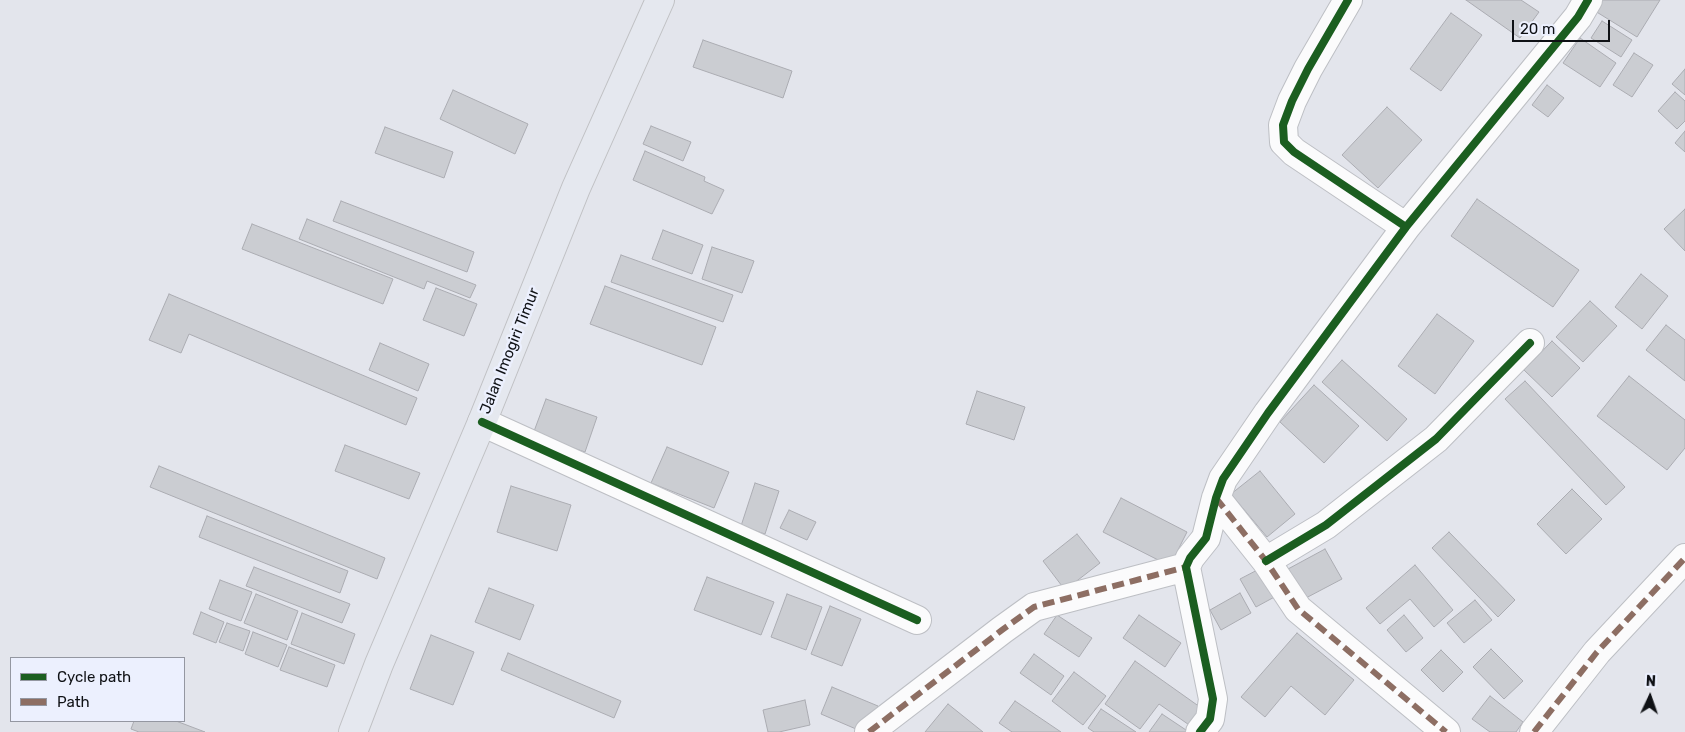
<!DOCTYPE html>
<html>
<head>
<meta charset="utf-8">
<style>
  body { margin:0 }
  #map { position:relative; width:1685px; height:732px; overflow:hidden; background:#e3e5ec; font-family:Rubik,sans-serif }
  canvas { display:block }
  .legend { position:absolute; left:10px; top:657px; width:175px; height:65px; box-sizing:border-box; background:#ecf0fe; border:1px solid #9497a1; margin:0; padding:6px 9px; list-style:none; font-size:15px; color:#0f1115 }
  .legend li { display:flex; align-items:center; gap:10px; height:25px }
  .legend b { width:25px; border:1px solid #9497a1 }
  .north { position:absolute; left:1625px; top:672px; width:50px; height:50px; -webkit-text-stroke:4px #ecf0fe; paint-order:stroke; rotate:3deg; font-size:14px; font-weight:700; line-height:20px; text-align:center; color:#0f1115 }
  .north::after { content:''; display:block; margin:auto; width:18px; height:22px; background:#0f1115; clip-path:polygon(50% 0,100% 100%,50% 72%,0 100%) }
  .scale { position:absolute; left:1512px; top:20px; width:98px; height:22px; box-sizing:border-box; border:2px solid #0f1115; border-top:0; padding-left:6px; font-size:15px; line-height:18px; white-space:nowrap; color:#0f1115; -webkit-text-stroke:4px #ecf0fe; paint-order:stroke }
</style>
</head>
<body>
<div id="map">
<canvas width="1685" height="732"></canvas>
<ul class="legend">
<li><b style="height:6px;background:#1b5e20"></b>Cycle path</li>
<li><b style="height:6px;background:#8d6e63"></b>Path</li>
</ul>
<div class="north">N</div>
<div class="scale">20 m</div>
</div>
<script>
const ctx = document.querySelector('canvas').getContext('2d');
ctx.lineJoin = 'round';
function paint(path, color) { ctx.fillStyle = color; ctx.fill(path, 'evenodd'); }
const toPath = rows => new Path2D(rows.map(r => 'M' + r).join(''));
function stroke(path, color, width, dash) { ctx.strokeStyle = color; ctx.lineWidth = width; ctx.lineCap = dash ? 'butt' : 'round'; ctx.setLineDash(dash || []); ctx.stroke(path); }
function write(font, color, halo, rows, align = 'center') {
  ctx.font = font + ' Rubik,sans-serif'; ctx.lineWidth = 5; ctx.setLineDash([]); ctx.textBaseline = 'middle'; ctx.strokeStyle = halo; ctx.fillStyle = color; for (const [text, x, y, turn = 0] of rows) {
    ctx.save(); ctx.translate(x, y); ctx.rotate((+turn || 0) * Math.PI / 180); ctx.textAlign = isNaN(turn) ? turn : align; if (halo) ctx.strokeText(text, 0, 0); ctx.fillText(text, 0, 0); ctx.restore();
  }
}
const building = toPath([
  [1466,0,1521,0,1539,12,1520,38,1466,0],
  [1602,0,1660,0,1637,37,1595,11,1602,0],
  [1451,13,1482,35,1441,91,1410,69,1451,13],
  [1602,21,1632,40,1621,57,1591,38,1602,21],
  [1580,38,1616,63,1600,87,1563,63,1580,38],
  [703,40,792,71,783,98,693,67,703,40],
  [1634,53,1653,65,1632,97,1613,85,1634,53],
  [1685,69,1685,95,1672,84,1685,69],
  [1547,85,1564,98,1548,117,1532,105,1547,85],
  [453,90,528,124,515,154,440,119,453,90],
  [1675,92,1685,101,1685,121,1677,129,1658,111,1675,92],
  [1387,107,1422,140,1378,188,1342,155,1387,107],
  [651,126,691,142,683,161,643,144,651,126],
  [385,127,453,152,444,178,375,153,385,127],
  [1685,131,1685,152,1675,143,1685,131],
  [645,151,705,177,704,181,724,190,712,214,633,180,645,151],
  [1477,199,1579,270,1553,307,1451,236,1477,199],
  [341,201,474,252,467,272,333,221,341,201],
  [1685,209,1685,251,1664,229,1685,209],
  [307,219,476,285,470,298,427,281,424,289,299,239,307,219],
  [252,224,393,279,383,304,242,249,252,224],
  [663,230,703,245,692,274,652,259,663,230],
  [712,247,754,261,742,293,702,279,712,247],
  [621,255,733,295,723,322,611,282,621,255],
  [1641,274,1668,296,1642,329,1615,307,1641,274],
  [605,286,716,327,702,365,590,324,605,286],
  [436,288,477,304,464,336,423,320,436,288],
  [169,294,417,398,406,425,189,334,181,353,149,340,169,294],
  [1590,301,1617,326,1583,362,1556,337,1590,301],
  [1437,314,1474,341,1435,394,1398,366,1437,314],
  [1666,325,1685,340,1685,381,1646,350,1666,325],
  [1552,341,1580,368,1552,397,1524,370,1552,341],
  [380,343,429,364,418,391,369,370,380,343],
  [1342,360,1407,419,1387,441,1322,382,1342,360],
  [1629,376,1685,420,1685,448,1667,470,1597,416,1629,376],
  [1525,381,1625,487,1606,505,1505,399,1525,381],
  [1314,385,1359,426,1324,463,1280,422,1314,385],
  [977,391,1025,407,1014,440,966,424,977,391],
  [546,399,597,417,585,452,533,434,546,399],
  [345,445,420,473,409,499,335,471,345,445],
  [667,447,729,472,714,508,651,483,667,447],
  [159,466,385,558,377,579,150,487,159,466],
  [1260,471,1295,514,1267,537,1231,494,1260,471],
  [755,483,779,491,765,534,741,526,755,483],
  [511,486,571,505,557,551,497,532,511,486],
  [1572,489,1602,519,1566,554,1537,524,1572,489],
  [1121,498,1187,532,1170,566,1103,532,1121,498],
  [789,510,816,522,807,540,780,528,789,510],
  [207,516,348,571,340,593,199,537,207,516],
  [1449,532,1515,600,1498,617,1432,548,1449,532],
  [1077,534,1100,563,1065,590,1043,561,1077,534],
  [1325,549,1342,579,1304,599,1288,569,1325,549],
  [1415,565,1453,610,1434,627,1410,599,1380,624,1366,608,1415,565],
  [1265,566,1280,594,1256,607,1240,579,1265,566],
  [254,567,350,604,342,623,246,586,254,567],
  [707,577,774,602,761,635,694,610,707,577],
  [220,580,252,592,241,621,209,609,220,580],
  [489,588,534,605,520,640,475,622,489,588],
  [1240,593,1251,613,1221,630,1210,610,1240,593],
  [256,594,298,611,287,640,244,623,256,594],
  [787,594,822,607,806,650,771,637,787,594],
  [1475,600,1492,620,1464,643,1447,623,1475,600],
  [830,606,861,619,842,666,811,654,830,606],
  [201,612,224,622,216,643,193,634,201,612],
  [302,613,355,634,344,664,291,644,302,613],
  [1057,615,1092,638,1079,657,1044,634,1057,615],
  [1139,615,1181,643,1165,667,1123,638,1139,615],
  [1404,615,1423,638,1406,652,1387,630,1404,615],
  [227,623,250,631,243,651,219,642,227,623],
  [253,632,287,645,278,667,245,654,253,632],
  [1297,633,1354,680,1325,715,1291,686,1265,717,1241,697,1297,633],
  [431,635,474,652,453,705,410,689,431,635],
  [289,647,335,665,327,687,280,670,289,647],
  [1491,649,1523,681,1504,699,1473,667,1491,649],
  [1441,650,1463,672,1443,692,1421,670,1441,650],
  [508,653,621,701,614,718,501,670,508,653],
  [1034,654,1064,676,1051,695,1020,673,1034,654],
  [1135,661,1207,712,1195,729,1159,704,1140,729,1105,704,1135,661],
  [1074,672,1106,696,1083,725,1052,701,1074,672],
  [832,687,878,706,867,732,863,732,821,714,832,687],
  [1490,696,1523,722,1516,732,1490,732,1472,719,1490,696],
  [805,700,810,725,779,732,768,732,763,710,805,700],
  [1015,701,1061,732,1012,732,999,723,1015,701],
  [948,704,983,732,925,732,948,704],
  [1101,709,1136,732,1094,732,1088,728,1101,709],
  [1162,714,1189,732,1149,732,1162,714],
  [134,721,176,721,205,732,139,732,131,729,134,721]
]);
const street = toPath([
  [1348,0,1308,69,1292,101,1283,125,1284,142,1294,152,1406,227],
  [482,422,917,620],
  [1216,498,1266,561,1298,609,1446,732],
  [1266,561,1326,525,1436,439,1530,343],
  [869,732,1002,630,1034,607,1186,567],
  [1200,732,1210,719,1213,699,1186,567,1190,558,1206,538,1216,498,1223,479,1268,413,1406,227,1578,17,1588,0],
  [1534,732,1597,652,1685,558]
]);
const primary = toPath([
  [353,732,379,664,482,422,576,188,660,0]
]);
const quiet = toPath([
  [1216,498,1266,561,1298,609,1446,732],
  [869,732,1002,630,1034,607,1186,567],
  [1534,732,1597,652,1685,558]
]);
const cycleway = toPath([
  [1348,0,1308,69,1292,101,1283,125,1284,142,1294,152,1406,227],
  [482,422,917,620],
  [1266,561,1326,525,1436,439,1530,343],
  [1200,732,1210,719,1213,699,1186,567,1190,558,1206,538,1216,498,1223,479,1268,413,1406,227,1578,17,1588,0]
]);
const streetNames = [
  ["Jalan Imogiri Timur",510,351,-68]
];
paint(building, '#cbcdd2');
stroke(building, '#abacb2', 1);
stroke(street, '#bdbfc4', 30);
stroke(primary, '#c0c1c4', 30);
stroke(street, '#fbfbfc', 28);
stroke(primary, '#e5e8ef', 28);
stroke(quiet, '#8d6e63', 6, [12, 6]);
stroke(cycleway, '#1b5e20', 8);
write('15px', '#0f1115', '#ecf0fe', streetNames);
</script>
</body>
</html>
